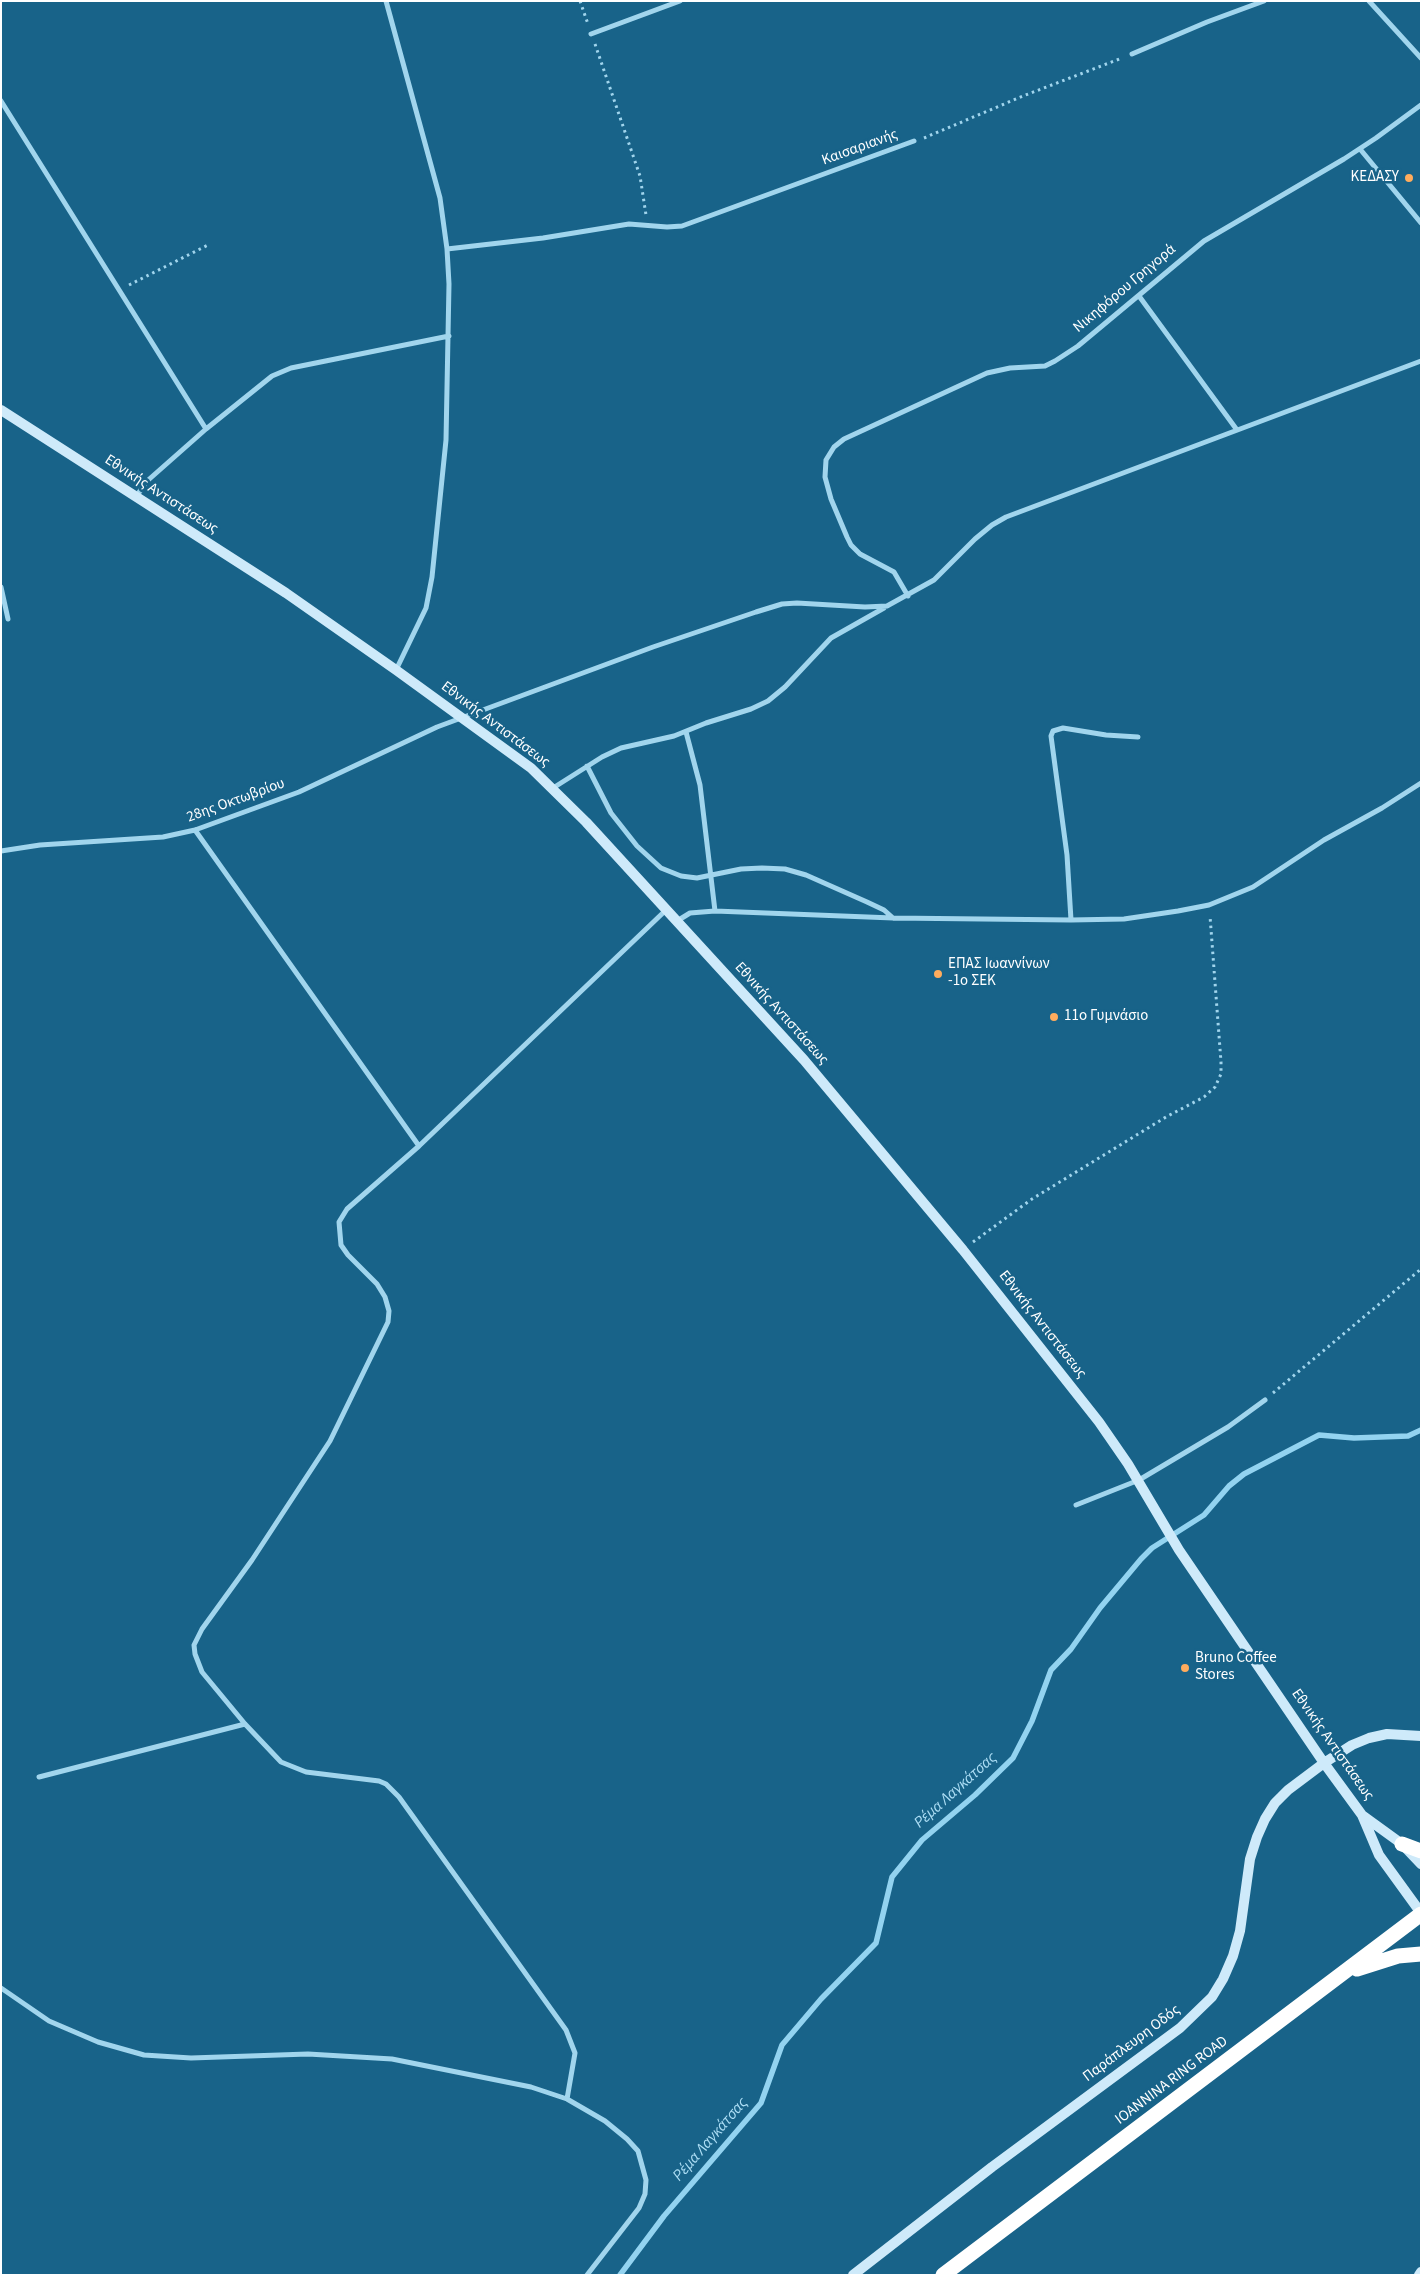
<!DOCTYPE html>
<html>
<head>
<meta charset="utf-8">
<style>
  body { margin:0 }
  #map { position:relative; width:1422px; height:2276px; overflow:hidden; background:#186389; font-family:"Source Sans 3",sans-serif }
  canvas { display:block }
  .frame { position:absolute; inset:0; border:2px solid #fff; pointer-events:none }
</style>
</head>
<body>
<div id="map">
<canvas width="1422" height="2276"></canvas>
<div class="frame"></div>
</div>
<script>
const ctx = document.querySelector('canvas').getContext('2d');
ctx.lineJoin = 'round';
const toPath = rows => new Path2D(rows.map(r => 'M' + r).join(''));
function stroke(path, color, width, dash) { ctx.strokeStyle = color; ctx.lineWidth = width; ctx.lineCap = dash ? 'butt' : 'round'; ctx.setLineDash(dash || []); ctx.stroke(path); }
function write(font, color, halo, rows, align = 'center') {
  ctx.font = font + ' "Source Sans 3",sans-serif'; ctx.lineWidth = 5; ctx.setLineDash([]); ctx.textBaseline = 'middle'; ctx.strokeStyle = halo; ctx.fillStyle = color; for (const [text, x, y, turn = 0] of rows) {
    ctx.save(); ctx.translate(x, y); ctx.rotate((+turn || 0) * Math.PI / 180); ctx.textAlign = isNaN(turn) ? turn : align; if (halo) ctx.strokeText(text, 0, 0); ctx.fillText(text, 0, 0); ctx.restore();
  }
}
const stream = toPath([
  [620,2275,664,2216,761,2103,782,2045,821,1999,876,1943,892,1877,922,1840,975,1795,1013,1758,1032,1721,1051,1670,1071,1649,1100,1608,1141,1559,1152,1548,1204,1515,1229,1486,1244,1474,1319,1435,1354,1438,1408,1436,1421,1430]
]);
const path = toPath([
  [580,1,588,24],
  [595,44,640,176,646,215],
  [924,138,1023,96,1122,58],
  [129,285,208,245],
  [973,1242,1032,1199,1166,1117,1204,1097,1215,1087,1221,1074,1221,1062,1210,916],
  [1273,1393,1421,1269]
]);
const street = toPath([
  [386,1,440,198,447,249,449,284,446,440,432,577,426,608,396,670],
  [1369,1,1421,58],
  [591,34,680,1],
  [1132,54,1207,22,1264,1],
  [1,101,206,429],
  [1360,149,1421,223],
  [447,249,543,238,629,224,667,227,682,226,914,141],
  [1139,296,1237,430],
  [136,497,146,482,206,429,272,376,291,368,449,336],
  [1,587,8,619],
  [908,596,894,572,860,554,851,545,847,537,831,499,825,477,826,460,834,447,844,439,987,373,1010,368,1045,366,1055,361,1078,346,1204,241,1344,159,1376,138,1421,105],
  [686,732,700,785,715,911],
  [587,766,611,813,637,846,661,868,681,876,697,878,741,869,762,868,785,869,806,875,867,902,884,910,893,918],
  [553,788,602,757,621,748,674,736,706,723,751,709,768,701,785,687,831,638,884,608],
  [195,830,419,1146,666,910],
  [1,851,40,845,163,837,195,830,299,792,437,727,653,647,756,612,782,604,797,603,865,607,887,606,934,580,975,539,992,525,1006,517,1421,361],
  [1071,920,1067,855,1051,736,1053,731,1063,728,1106,735,1138,737],
  [677,921,690,913,715,911,893,918,1071,920,1124,919,1178,911,1209,905,1253,887,1324,840,1382,808,1421,783],
  [419,1146,347,1209,339,1222,341,1245,348,1255,377,1284,385,1297,389,1311,388,1322,330,1441,252,1560,202,1629,194,1645,195,1654,202,1672,245,1724,281,1762,306,1772,379,1781,386,1784,399,1797,566,2030,575,2053,567,2099],
  [1076,1505,1139,1480,1228,1427,1265,1400],
  [39,1777,245,1724],
  [1,1988,49,2021,98,2042,144,2055,191,2058,308,2054,392,2059,531,2087,567,2099,605,2121,627,2139,638,2151,646,2180,645,2194,639,2208,587,2275]
]);
const secondary = toPath([
  [1,410,286,593,396,670,531,768,586,822,804,1060,963,1250,1099,1422,1128,1464,1179,1550,1324,1763,1362,1815,1379,1855,1421,1913],
  [1362,1815,1402,1844,1421,1864],
  [853,2275,992,2167,1180,2028,1212,1997,1223,1979,1233,1956,1240,1931,1250,1859,1257,1837,1265,1819,1275,1803,1288,1790,1324,1763,1352,1745,1369,1738,1387,1734,1421,1736],
  [1419,2275,1421,2272]
]);
const highway = toPath([
  [1402,1844,1421,1851],
  [1357,1969,1398,1956,1421,1954],
  [943,2275,1421,1914]
]);
const markers = [
  [1409,178,5,"#ffac5d"],
  [938,974,5,"#ffac5d"],
  [1054,1017,5,"#ffac5d"],
  [1185,1668,5,"#ffac5d"]
];
const streetNames = [
  ["Καισαριανής",860,148,-20],
  ["Νικηφόρου Γρηγορά",1125,289,-40],
  ["Εθνικής Αντιστάσεως",161,495,33],
  ["Εθνικής Αντιστάσεως",495,725,37],
  ["28ης Οκτωβρίου",236,801,-20],
  ["Εθνικής Αντιστάσεως",781,1014,48],
  ["Εθνικής Αντιστάσεως",1042,1325,52],
  ["Εθνικής Αντιστάσεως",1332,1745,55],
  ["Παράπλευρη Οδός",1132,2044,-37],
  ["IOANNINA RING ROAD",1172,2081,-37]
];
const poiNames = [
  ["ΚΕΔΑΣΥ",1399,178,"right"],
  ["ΕΠΑΣ Ιωαννίνων",948,965],
  ["-1ο ΣΕΚ",948,982],
  ["11o Γυμνάσιο",1064,1017],
  ["Bruno Coffee",1195,1659],
  ["Stores",1195,1676]
];
const waterNames = [
  ["Ρέμα Λαγκάτσας",956,1791,-42],
  ["Ρέμα Λαγκάτσας",711,2140,-49]
];
stroke(stream, '#93d3f0', 5.5);
stroke(path, '#a1d5ed', 3, [2.5, 4]);
stroke(street, '#a1d5ed', 5);
stroke(secondary, '#ceeafa', 10);
stroke(highway, '#fff', 15);
for (const [x, y, r, color] of markers) { const dot = new Path2D(); dot.arc(x, y, r, 0, 2 * Math.PI); ctx.fillStyle = color; ctx.fill(dot); stroke(dot, '#186389', 2); }
write('15px', '#fff', '#186389', streetNames);
write('15px', '#fff', '#186389', poiNames, 'left');
write('italic 16px', '#addef5', '#186389', waterNames);
</script>
</body>
</html>
